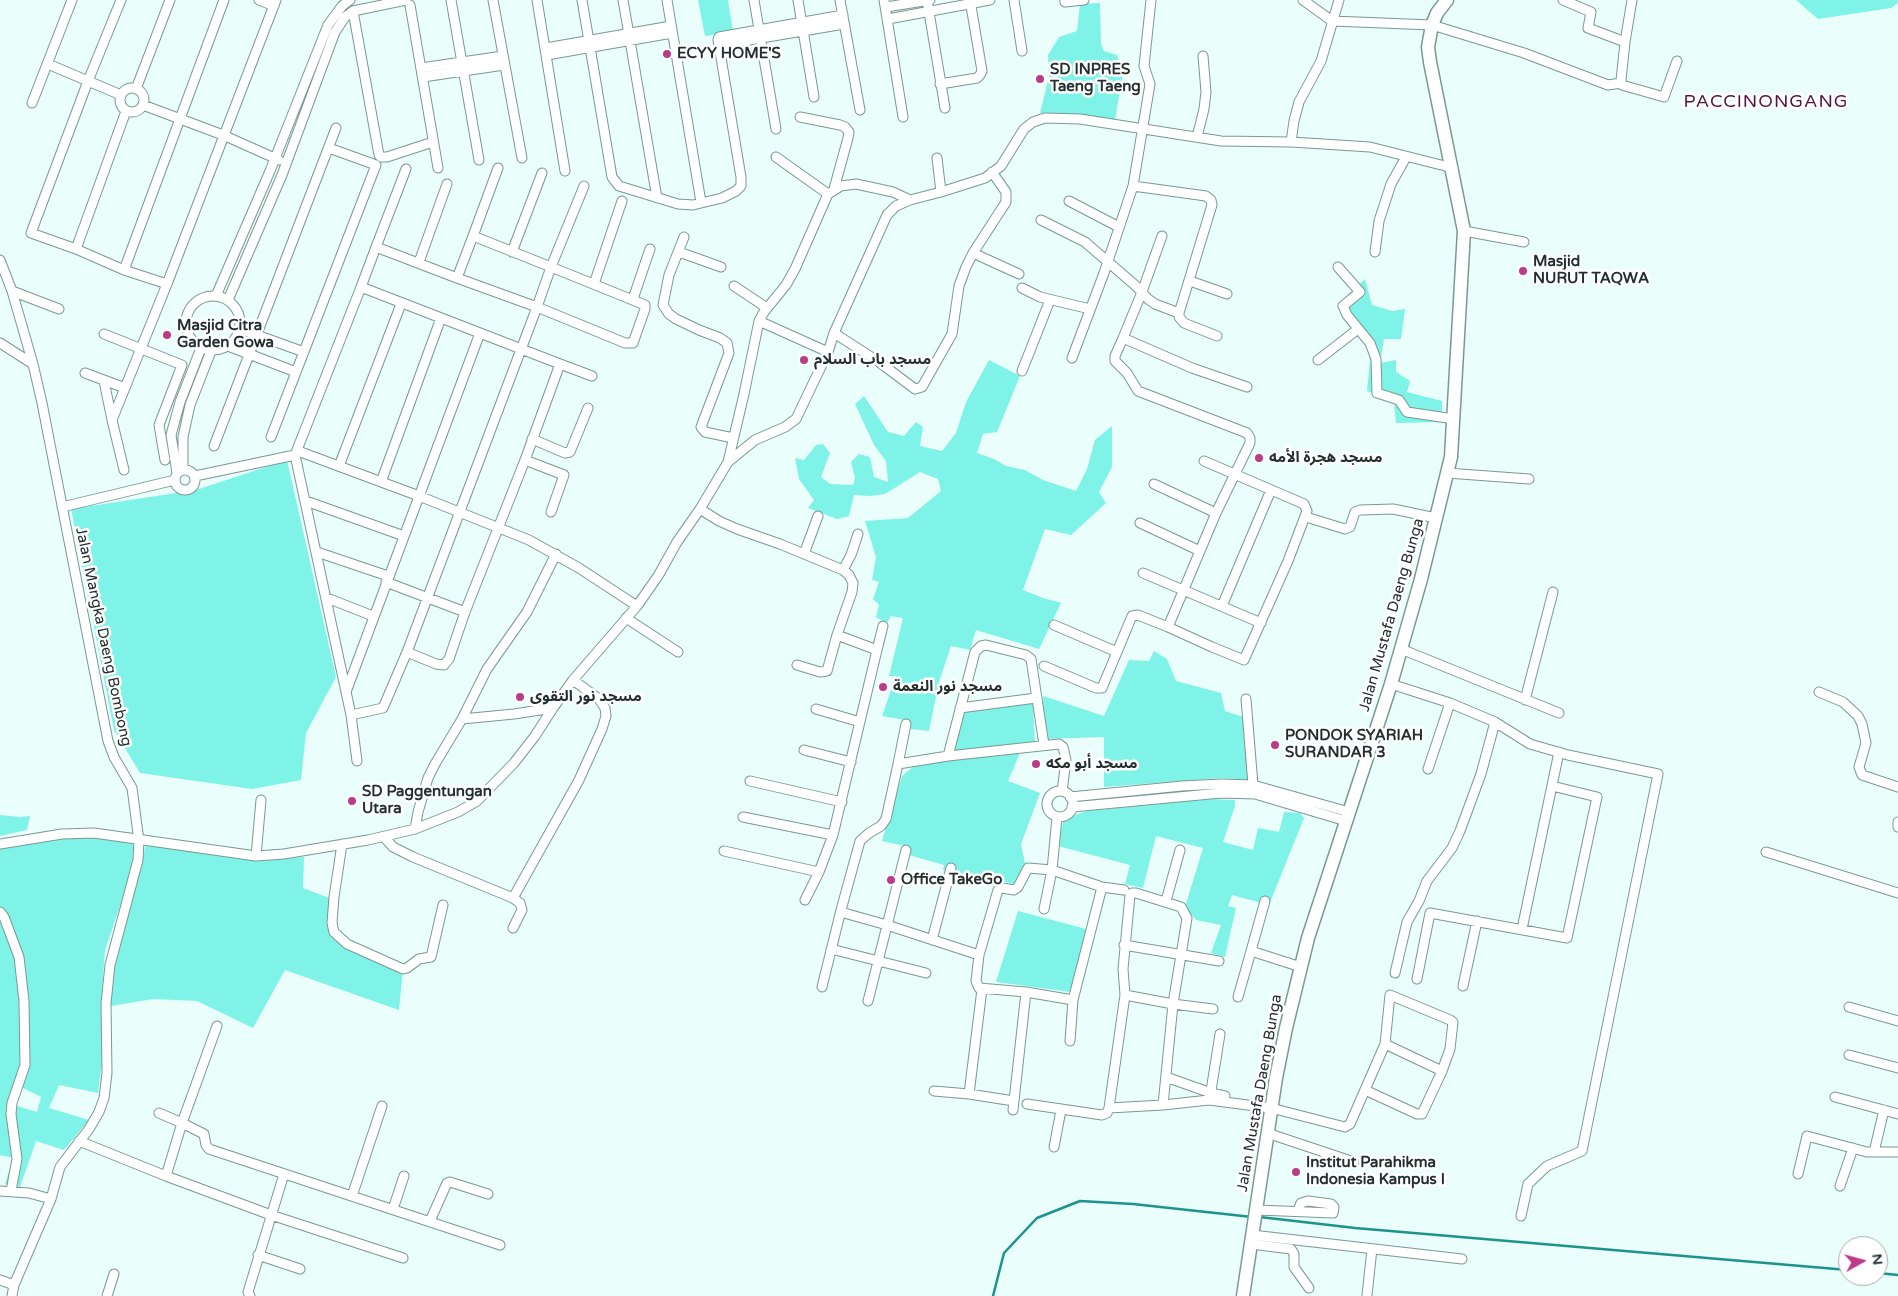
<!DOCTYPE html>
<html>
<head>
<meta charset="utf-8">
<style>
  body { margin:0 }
  #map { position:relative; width:1898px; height:1296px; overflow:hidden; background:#eafefc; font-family:"Varela Round",sans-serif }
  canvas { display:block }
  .north { position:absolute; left:1838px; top:1236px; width:50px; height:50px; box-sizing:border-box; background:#fff; border:1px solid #a7acab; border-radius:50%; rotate:83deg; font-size:14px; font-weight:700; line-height:20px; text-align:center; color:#222f2e }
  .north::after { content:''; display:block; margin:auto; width:18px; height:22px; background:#ba3b88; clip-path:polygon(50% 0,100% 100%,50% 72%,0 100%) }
</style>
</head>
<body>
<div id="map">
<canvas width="1898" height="1296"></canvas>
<div class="north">N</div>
</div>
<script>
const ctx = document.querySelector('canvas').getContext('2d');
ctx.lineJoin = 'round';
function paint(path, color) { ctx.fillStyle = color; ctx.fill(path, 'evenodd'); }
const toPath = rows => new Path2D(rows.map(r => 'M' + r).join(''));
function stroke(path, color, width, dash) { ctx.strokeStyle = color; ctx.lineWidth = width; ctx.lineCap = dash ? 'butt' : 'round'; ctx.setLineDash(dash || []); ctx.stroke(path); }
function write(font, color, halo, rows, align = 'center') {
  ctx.font = font + ' "Varela Round","Noto Sans Arabic",sans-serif'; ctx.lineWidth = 5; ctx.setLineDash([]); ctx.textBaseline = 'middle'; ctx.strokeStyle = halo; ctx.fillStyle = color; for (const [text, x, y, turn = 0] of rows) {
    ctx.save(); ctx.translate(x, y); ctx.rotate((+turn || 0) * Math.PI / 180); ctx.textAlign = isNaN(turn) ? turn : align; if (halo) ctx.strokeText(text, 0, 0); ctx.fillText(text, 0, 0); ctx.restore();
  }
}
const green = toPath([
  [698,0,728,0,733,32,705,36],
  [1796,0,1898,0,1898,3,1891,8,1818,19],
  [1100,3,1101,44,1104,51,1117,55,1123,72,1115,120,1057,113,1040,113,1049,77,1048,55,1059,37,1077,31,1080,4],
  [1365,279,1372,305,1392,311,1405,309,1401,339,1384,339,1380,363,1396,360,1396,372,1410,381,1407,392,1442,401,1442,422,1396,423,1394,402,1367,391,1370,360,1367,347,1349,326,1340,310,1340,302],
  [989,360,1020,376,997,432,983,434,977,453,994,459,1006,466,1025,470,1043,480,1076,491,1087,469,1095,440,1112,426,1112,467,1099,492,1106,503,1071,535,1045,529,1023,590,1043,598,1061,603,1039,649,976,630,970,650,951,646,939,682,929,731,911,729,911,721,882,716,896,676,889,676,903,618,891,616,887,623,876,617,879,605,873,599,879,582,872,580,876,557,865,521,908,518,941,491,938,479,920,472,885,494,870,496,854,495,849,516,837,519,808,508,814,500,799,479,795,458,804,460,816,445,823,444,830,453,821,477,830,484,853,485,855,478,851,462,859,454,870,457,874,477,888,482,886,461,874,445,855,404,864,396,888,432,904,436,916,422,923,427,920,446,942,451,956,433,966,402],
  [287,460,336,677,306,733,301,780,252,789,140,773,114,730,71,509,196,490],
  [1154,651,1167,659,1176,681,1221,693,1225,711,1243,717,1251,780,1221,778,1104,787,1104,737,1044,739,1043,696,1104,716,1129,660,1149,661],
  [1030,701,1033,702,1035,742,954,751,964,712],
  [1020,753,1008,781,1040,793,1021,844,1025,863,1018,878,1013,884,977,874,974,884,943,870,944,865,909,855,910,847,882,841,902,776,913,767,948,760],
  [1212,799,1235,800,1235,806,1223,842,1253,850,1258,828,1279,832,1284,812,1300,813,1304,818,1269,905,1232,895,1228,906,1236,908,1225,957,1211,953,1221,925,1196,920,1185,907,1203,848,1156,836,1143,888,1125,884,1130,865,1058,846,1059,837,1064,819,1086,811],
  [0,815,20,817,30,816,27,830,0,836],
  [65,836,99,836,133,843,135,851,128,883,105,950,101,1004,102,1062,98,1093,59,1085,49,1108,89,1120,64,1150,36,1141,20,1187,5,1184,13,1158,0,1155,0,846],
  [21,1087,41,1097,37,1112,14,1105],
  [146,844,261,861,304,857,303,888,337,901,336,938,403,969,399,1010,285,970,253,1028,197,1001,153,999,111,1006,111,1000,116,959],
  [1018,911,1086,929,1071,992,996,982]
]);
const stream = toPath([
  [1260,1217,1355,1228,1848,1270],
  [1878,1273,1898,1275],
  [993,1296,1004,1253,1037,1218,1080,1201,1133,1204,1252,1217]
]);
const minor = toPath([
  [121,0,88,81,31,233,76,249,124,270,167,284,276,0],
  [259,0,274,6],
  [451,0,479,160],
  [493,0,522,158],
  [537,0,565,171],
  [582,0,612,177,619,186,678,204,693,205,722,198,736,191,741,186,741,177,718,40,719,37,843,15],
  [623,0,657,198],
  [667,0,701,202],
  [754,0,776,129],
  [798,0,814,97],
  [840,0,860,110],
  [884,0,903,117],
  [927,0,945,108],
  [1014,0,1022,51],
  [1065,0,1065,2,1084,0],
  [1303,0,1332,21,1432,25,1524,53,1608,85,1621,83],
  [1563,0,1591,12,1588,28,1625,42,1632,0],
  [410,5,438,168],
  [886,7,930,0],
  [353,11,379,155,381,157,387,157,433,142],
  [888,19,990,0],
  [1625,42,1621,80,1622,85,1664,97,1677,61],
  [720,45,844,24],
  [546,48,671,26],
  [547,55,672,33],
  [48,64,121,95],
  [421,68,503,56],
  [423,77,504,65],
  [940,84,977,78,980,75,982,71,970,0],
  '120 100a12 12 0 1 1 24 0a12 12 0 1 1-24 0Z',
  [136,89,170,0],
  [32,103,72,0],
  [143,105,223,135,279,160],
  [800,117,840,125,845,127,849,132,848,138,834,189],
  [1197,137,1204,109,1206,92,1203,56],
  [1291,142,1294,121,1299,102,1321,61,1339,0],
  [776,157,828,194],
  [937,158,941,192],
  [1133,186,1206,196,1211,200,1212,205,1179,313],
  [1069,201,1119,227],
  [1041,220,1085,242,1136,286,1148,299,1155,304,1179,313,1179,317,1184,323,1217,336],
  [1464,231,1524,242],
  [473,236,498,168],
  [1162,236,1142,292,1123,338,1192,368,1247,387],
  [684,237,669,275,663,305,669,314,676,319,699,330,720,338,727,343,729,353,701,427,705,432,733,438],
  [376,247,406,169],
  [76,249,126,111],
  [512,252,542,173],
  [679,252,721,267],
  [1375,252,1379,221,1391,184,1406,157],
  [973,253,1019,274],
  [0,260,12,291,33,364,42,403,108,741,114,757,132,788,139,841,138,860,110,965,106,1003,107,1073,104,1098,99,1112,89,1129,60,1167,51,1199,14,1285,12,1296],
  [419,262,447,184],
  [1338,267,1360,292,1343,306,1347,315,1370,343,1376,359,1377,393,1399,400,1407,412,1454,419],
  [124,270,224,0],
  [1190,281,1227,294],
  [594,284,622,201],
  [734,286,767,308],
  [361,287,376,247,457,278],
  [1022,288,1040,297,1090,309],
  [12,291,59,309],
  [216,296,270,171,328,25,342,6,350,0],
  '186 323a27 27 0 1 1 54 0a27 27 0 1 1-54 0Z',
  [633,299,650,249],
  [228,300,282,175,335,32,345,17,353,11,406,0],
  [759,321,828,352],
  [240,329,304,352],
  [834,333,879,362,915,389,922,387,952,334,959,286,966,267,973,253,1006,202,1006,192,992,172],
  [104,334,182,365,159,425,165,460],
  [0,343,33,364],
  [228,346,296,372],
  [1072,358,1104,273,1133,186,1150,84,1144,66,1151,0],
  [1318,360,1358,329],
  [560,364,592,376],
  [1022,371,1050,300],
  [85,373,125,388],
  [104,381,112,420],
  [271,437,376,165,329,148],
  [532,439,565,453,570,452,588,408],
  [214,446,336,128],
  [298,451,419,496,529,540,579,568,637,606],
  [295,455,361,287,480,333,346,692],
  [525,460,564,475,551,512],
  [728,462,744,394,759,321,764,312,786,285,795,269,828,194,841,186,856,184,893,192,910,200],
  [339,466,401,304],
  [183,469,183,437,190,405,211,351],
  [124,470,112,420,167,284],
  '175 480a10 10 0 1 1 20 0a10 10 0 1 1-20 0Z',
  [177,473,171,435,180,402,201,348],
  [1447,473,1529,479],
  [195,476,295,455,351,715,383,708,407,652,537,307,551,267,473,236,457,278,537,307,625,343,633,343,645,309,645,305,551,267,584,186],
  [381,482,441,318],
  [1154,484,1216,513],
  [306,501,404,536],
  [62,507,175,480],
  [700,509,719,521,737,529,780,544,843,570,849,575,853,583,852,592,837,635,877,650,833,835,819,872,805,900],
  [1306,517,1345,529,1350,527,1355,512,1360,510,1393,509,1436,518],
  [1140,523,1200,551],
  [317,552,388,576],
  [804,554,818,516],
  [843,570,851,555,858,534],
  [1143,573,1261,623],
  [386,582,465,612,525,460,560,364,480,333],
  [327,598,373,616],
  [1222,606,1271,490],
  [626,618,678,652],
  [1054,625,1117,652],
  [1168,627,1212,647,1244,660,1288,561,1307,511,1304,504,1204,461],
  [1401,649,1559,713],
  [877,650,883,626],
  [407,652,436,664,444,665,449,659,465,612],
  [797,665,820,672,827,671,837,635],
  [1044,666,1096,688,1102,688,1132,616,1138,615,1168,627,1216,513,1250,443,1250,438,1247,433,1138,391,1127,373,1115,361,1115,356,1123,338],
  [1391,684,1450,703,1495,722,1530,744,1568,755,1658,774,1582,1151,1547,1166,1528,1184,1521,1216],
  [1819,692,1843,702,1858,716,1862,724,1866,743,1859,767,1862,775,1898,787],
  [1246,699,1253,785],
  [1525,700,1553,592],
  [960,708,1036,698],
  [816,709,860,722],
  [351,715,357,761],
  [462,719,514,714,553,708],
  [906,724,898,764,948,756,1059,744,1063,747,1066,760,1063,784,1062,791,1060,791],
  [804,750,851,762],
  [948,756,975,652,981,646,986,645,1026,655,1031,659,1044,745],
  [898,764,886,819,881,826,869,833,860,841,841,910,844,913,887,925,979,955],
  [1428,769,1450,703],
  [750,781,842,802],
  '1047 804a13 13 0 1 1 26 0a13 13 0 1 1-26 0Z',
  [1070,797,1182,786,1221,784,1253,785,1349,812],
  [1072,807,1221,793,1255,794,1346,821],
  [743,817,833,835],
  [1898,822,1898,827],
  [415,829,418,812,428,778,435,764,462,719,487,669,527,612,556,554],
  [384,837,393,847,413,857,513,898,579,780,602,729,606,716,605,708,599,699,573,680],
  [0,844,62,834,94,833,256,856,284,854,368,840,415,829,458,812,477,801,514,763,535,736,553,708,573,680,637,606,658,576,677,542,700,509,728,462,755,440,785,427,796,419,828,352,834,333,887,215,896,206,910,200,941,192,985,178,1001,166,1024,129,1033,122,1045,118,1080,119,1221,141,1291,142,1370,147,1453,168],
  [342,844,334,897,332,923,334,932,347,944,403,969,407,968,419,959,431,957,443,905],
  [724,851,819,872],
  [1766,852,1898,893],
  [256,856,261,800],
  [1102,887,1124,890],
  [513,898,520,903,522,910,513,928],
  [1166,901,1180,850],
  [1265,901,1251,951,1301,967],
  [0,912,4,917,19,957,24,1001,25,1065,12,1103,11,1114,17,1159,11,1191],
  [1522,929,1559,752],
  [932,940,951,868],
  [1124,945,1219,961],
  [831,949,926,973],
  [1395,973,1407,922,1419,901,1427,881,1452,848,1460,831,1481,774,1495,722],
  [1417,979,1430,913,1567,938,1597,797,1552,786],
  [1463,986,1477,921],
  [822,987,841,910],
  [982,989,969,1094,1014,1101],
  [1026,992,979,988,976,981,979,955,998,890,1002,888,1014,890,1018,887,1028,868,1052,870,1044,909],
  [1238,997,1251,951],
  [868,1001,906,850],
  [1849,1007,1898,1021],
  [217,1026,182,1123,204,1134,206,1145,209,1149,500,1245],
  [1070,1041,1073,1000],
  [1385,1044,1442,1071],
  [1849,1055,1898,1068],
  [1166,1077,1211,1093,1225,1096],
  [934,1091,969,1094],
  [1210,1097,1220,1034],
  [1835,1097,1898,1114],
  [1027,1104,1102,1115,1107,1113,1109,1108,1163,1105,1209,1100,1271,1108,1345,1127,1350,1124,1385,1044,1390,995,1450,1020,1453,1022,1450,1049,1442,1071,1422,1114,1417,1114,1365,1090],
  [1163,1105,1173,1004,1213,1009],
  [1109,1108,1125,995,1123,969,1130,895,1132,893,1136,893,1181,907,1187,918,1173,1004,1125,995],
  [1013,1110,1026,992,1073,1000,1102,887,1052,870,1057,817],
  [1267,1133,1354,1162],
  [79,1141,166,1176,182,1123,159,1113],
  [1054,1147,1061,1110],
  [1874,1152,1884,1110],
  [1798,1174,1807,1136,1867,1152,1898,1152],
  [166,1176,271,1215,403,1258],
  [1840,1186,1853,1148],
  [0,1191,29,1193,51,1199],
  [352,1196,382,1106],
  [393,1209,404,1176],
  [1257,1210,1333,1213,1334,1207,1331,1204,1308,1201,1301,1203,1298,1211],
  [430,1221,447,1183,450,1182,488,1194],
  [1252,1235,1462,1259],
  [1251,1244,1291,1249,1294,1254,1294,1267,1309,1288],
  [258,1255,300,1269],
  [0,1280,14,1285],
  [1367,1295,1372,1249],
  [107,1296,114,1274],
  [250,1296,248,1292,284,1174]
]);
const primary = toPath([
  [1243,1296,1276,1078,1286,1028,1308,938,1391,684,1421,579,1451,457,1464,231,1430,62,1428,47,1432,25,1437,13,1447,0]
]);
const markers = [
  [667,54,5,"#ba3b88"],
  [1040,79,5,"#ba3b88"],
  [1523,271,5,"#ba3b88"],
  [167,335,5,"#ba3b88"],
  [804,360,5,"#ba3b88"],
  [1259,458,5,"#ba3b88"],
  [883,687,5,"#ba3b88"],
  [520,697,5,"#ba3b88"],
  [1275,745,5,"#ba3b88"],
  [1036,764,5,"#ba3b88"],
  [352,801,5,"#ba3b88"],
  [891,880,5,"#ba3b88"],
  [1296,1172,5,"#ba3b88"]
];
const poiNames = [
  ["ECYY HOME'S",677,54],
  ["SD INPRES",1050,70],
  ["Taeng Taeng",1050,87],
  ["Masjid",1533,262],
  ["NURUT TAQWA",1533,279],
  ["Masjid Citra",177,326],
  ["Garden Gowa",177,343],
  ["مسجد باب السلام",814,360],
  ["مسجد هجرة الأمه",1269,458],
  ["مسجد نور النعمة",893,687],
  ["مسجد نور التقوى",530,697],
  ["PONDOK SYARIAH",1285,736],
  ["SURANDAR 3",1285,753],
  ["مسجد أبو مكه",1046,764],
  ["SD Paggentungan",362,792],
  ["Utara",362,809],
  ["Office TakeGo",901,880],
  ["Institut Parahikma",1306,1163],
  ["Indonesia Kampus I",1306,1180]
];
const streetNames = [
  ["Jalan Mustafa Daeng Bunga",1392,615,-74],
  ["Jalan Mangka Daeng Bombong",103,637,78],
  ["Jalan Mustafa Daeng Bunga",1260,1093,-80]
];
const quarterNames = [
  ["PACCINONGANG",1766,102]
];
paint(green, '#7ff3e8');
stroke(stream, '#1c938b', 2.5);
stroke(minor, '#799895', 11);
stroke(primary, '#799895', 15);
stroke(minor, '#fff', 9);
stroke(primary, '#fff', 12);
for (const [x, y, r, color] of markers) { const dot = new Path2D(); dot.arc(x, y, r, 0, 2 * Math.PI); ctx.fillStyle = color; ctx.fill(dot); stroke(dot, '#fff', 2); }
write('bold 15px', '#222f2e', '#fff', poiNames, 'left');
write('15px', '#222f2e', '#fff', streetNames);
ctx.letterSpacing = '1px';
write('18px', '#52153a', '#fff', quarterNames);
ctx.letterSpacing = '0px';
</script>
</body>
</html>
